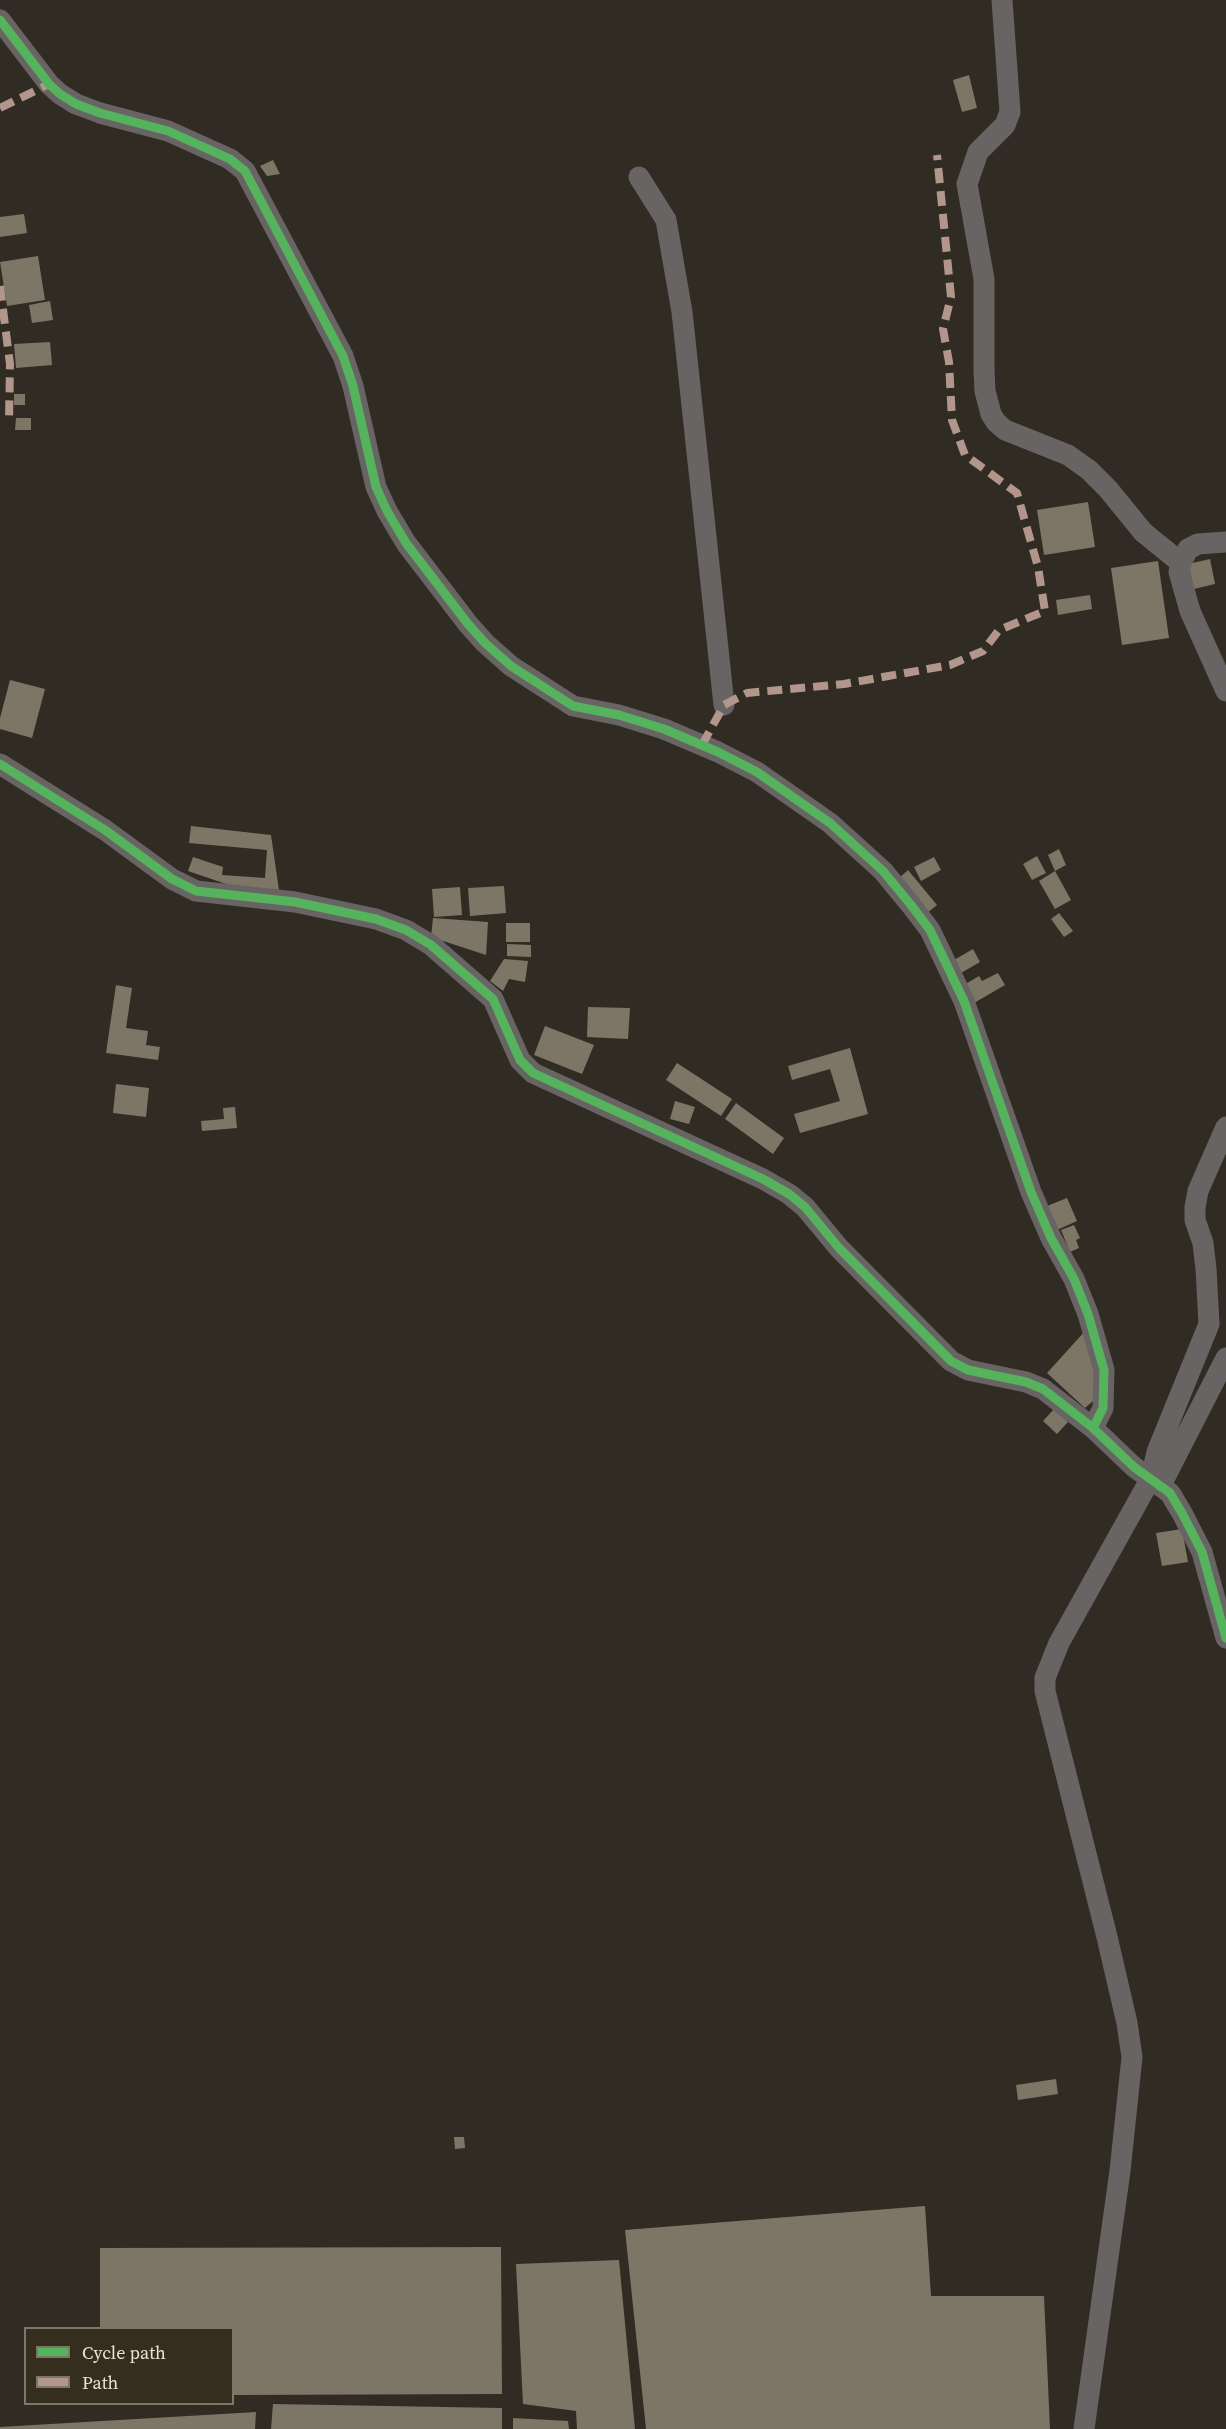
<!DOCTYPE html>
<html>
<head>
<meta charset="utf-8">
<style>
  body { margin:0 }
  #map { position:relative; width:1226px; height:2429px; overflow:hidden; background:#302c23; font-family:"Source Serif 4",serif }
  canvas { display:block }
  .legend { position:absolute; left:24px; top:2327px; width:210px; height:78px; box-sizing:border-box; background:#352e1e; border:2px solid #7d7669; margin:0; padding:8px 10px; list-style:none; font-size:18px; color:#e8e3d9 }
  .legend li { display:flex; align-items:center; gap:12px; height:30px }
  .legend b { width:30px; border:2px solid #7d7669 }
</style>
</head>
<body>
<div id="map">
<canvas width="1226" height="2429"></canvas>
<ul class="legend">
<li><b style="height:8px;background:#56b35d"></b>Cycle path</li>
<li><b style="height:8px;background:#b2968c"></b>Path</li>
</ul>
</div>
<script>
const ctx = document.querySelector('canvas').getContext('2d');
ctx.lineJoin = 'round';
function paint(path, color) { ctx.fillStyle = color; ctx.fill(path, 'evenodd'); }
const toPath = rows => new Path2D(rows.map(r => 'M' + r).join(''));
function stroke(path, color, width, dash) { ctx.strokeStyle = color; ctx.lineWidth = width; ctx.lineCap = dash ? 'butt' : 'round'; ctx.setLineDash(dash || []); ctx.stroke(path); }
const building = toPath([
  [969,75,977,108,962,112,953,80],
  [273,160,280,174,267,176,260,166],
  [24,214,27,233,0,237,0,217],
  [38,256,45,300,7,306,0,262],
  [50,301,53,320,32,323,29,305],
  [50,342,52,365,16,368,14,344],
  [14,394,25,394,25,405,14,405],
  [16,418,31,418,31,430,15,430],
  [1088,502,1095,547,1044,555,1037,510],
  [1210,559,1215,584,1194,589,1188,564],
  [1158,561,1169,638,1122,645,1111,568],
  [1090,595,1092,609,1058,615,1056,600],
  [10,680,45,689,32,738,0,729,0,718],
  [191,826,271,835,279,890,229,885,188,871,193,857,223,867,222,875,265,878,267,850,189,843],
  [1059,849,1066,865,1055,871,1048,855],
  [1037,856,1046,873,1032,880,1023,864],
  [934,857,941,870,921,881,914,867],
  [908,870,937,905,926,914,898,879],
  [1055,871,1071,900,1055,909,1039,881],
  [504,886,506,913,470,916,468,888],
  [460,887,462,915,434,917,432,889],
  [1059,913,1073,931,1064,937,1051,919],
  [433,918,488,922,486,955,431,937],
  [506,923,530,923,530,942,506,942],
  [507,944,531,945,531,957,507,956],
  [973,949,980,962,961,973,954,960],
  [504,959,528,961,525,982,509,979,503,991,490,981],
  [998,973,1005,985,974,1003,964,985,979,976,982,981],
  [116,985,132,988,126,1028,148,1031,146,1045,160,1047,158,1060,106,1053],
  [588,1007,630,1008,628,1039,587,1037],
  [545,1026,594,1045,582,1074,534,1055],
  [850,1048,868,1114,800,1133,794,1114,840,1101,830,1069,792,1080,788,1066],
  [677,1063,732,1099,721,1116,666,1080],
  [116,1084,149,1088,146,1117,113,1113],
  [675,1101,695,1107,689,1124,670,1119],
  [736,1103,784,1138,773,1154,725,1119],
  [235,1107,237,1128,202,1131,201,1121,224,1119,223,1108],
  [1067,1198,1077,1221,1057,1230,1047,1206],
  [1074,1225,1080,1238,1076,1240,1079,1248,1070,1252,1061,1230],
  [1086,1330,1100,1395,1085,1408,1047,1373],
  [1054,1409,1068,1422,1057,1434,1043,1421],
  [1182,1529,1188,1562,1162,1566,1156,1533],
  [1056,2079,1058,2094,1018,2100,1016,2085],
  [454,2137,464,2137,465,2148,455,2149],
  [925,2206,931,2296,1044,2296,1050,2429,646,2429,625,2230],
  [501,2247,502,2394,232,2395,232,2328,100,2328,100,2248],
  [619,2260,635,2429,577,2429,576,2411,523,2404,516,2264],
  [273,2404,502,2408,502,2429,271,2429],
  [256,2412,255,2429,0,2429,0,2427],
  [513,2418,568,2421,569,2429,513,2429]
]);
const minor = toPath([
  [1002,0,1010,112,1005,125,978,152,967,184,984,279,984,371,985,391,991,414,996,422,1005,430,1068,455,1089,470,1108,489,1143,532,1181,563],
  [0,20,49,84,60,94,76,104,100,113,168,131,230,159,245,171,343,356,353,386,376,487,387,511,406,543,468,624,485,643,511,666,573,706,619,715,664,729,718,752,757,772,830,823,883,871,911,905,930,930,964,1001,1031,1192,1051,1238,1074,1279,1088,1314,1104,1370,1103,1408,1093,1428],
  [639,177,666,220,682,312,724,705],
  [1226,542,1198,544,1188,549,1181,563,1179,572,1190,611,1226,691],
  [0,764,105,830,172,879,196,891,295,902,376,919,406,930,431,945,493,999,520,1060,533,1073,763,1179,789,1194,805,1207,839,1248,951,1361,968,1370,1026,1382,1043,1389,1093,1428,1134,1467,1170,1493,1182,1513,1202,1552,1226,1638],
  [1161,1485,1226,1358],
  [1084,2429,1120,2171,1132,2057,1127,2023,1107,1937,1045,1691,1045,1678,1059,1643,1151,1478,1157,1452,1209,1324,1206,1269,1203,1243,1195,1220,1195,1207,1198,1191,1226,1127]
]);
const quiet = toPath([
  [0,108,49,84],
  [0,286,10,364,9,420],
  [702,745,724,705,747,693,844,684,950,665,983,651,999,630,1045,611,1038,567,1017,493,965,455,952,420,949,362,943,329,951,297,937,155]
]);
const cycleway = toPath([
  [0,20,49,84,60,94,76,104,100,113,168,131,230,159,245,171,343,356,353,386,376,487,387,511,406,543,468,624,485,643,511,666,573,706,619,715,664,729,718,752,757,772,830,823,883,871,911,905,930,930,964,1001,1031,1192,1051,1238,1074,1279,1088,1314,1104,1370,1103,1408,1093,1428],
  [0,764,105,830,172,879,196,891,295,902,376,919,406,930,431,945,493,999,520,1060,533,1073,763,1179,789,1194,805,1207,839,1248,951,1361,968,1370,1026,1382,1043,1389,1093,1428,1134,1467,1170,1493,1182,1513,1202,1552,1226,1638]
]);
paint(building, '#7d7667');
stroke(minor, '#686463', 21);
stroke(quiet, '#b2968c', 8, [15, 8]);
stroke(cycleway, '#56b35d', 9);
</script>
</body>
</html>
